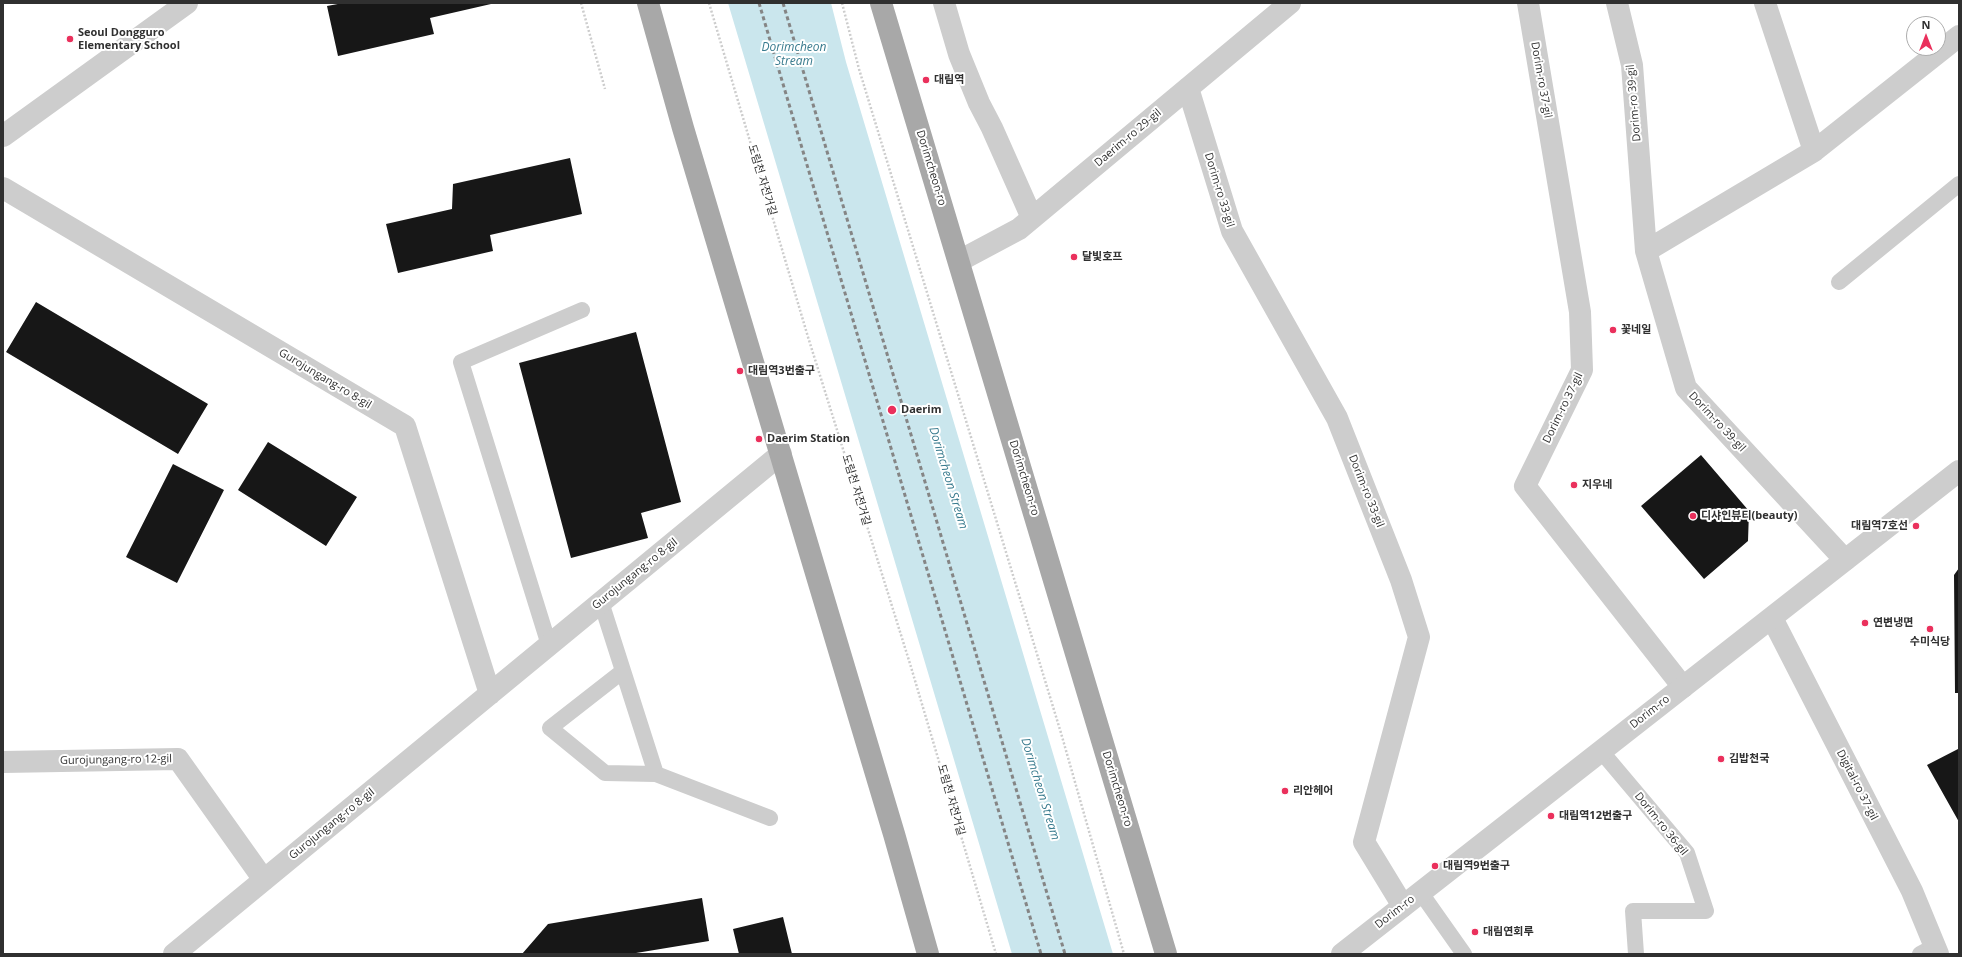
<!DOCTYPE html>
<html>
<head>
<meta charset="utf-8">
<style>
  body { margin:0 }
  #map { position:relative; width:1962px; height:957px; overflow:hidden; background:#fff; font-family:"Open Sans",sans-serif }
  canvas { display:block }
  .frame { position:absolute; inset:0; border:4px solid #303030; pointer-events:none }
  .north { position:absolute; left:1906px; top:16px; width:40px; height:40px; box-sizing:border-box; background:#fff; border:1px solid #acacac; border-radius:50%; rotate:0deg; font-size:11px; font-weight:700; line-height:16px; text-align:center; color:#303030 }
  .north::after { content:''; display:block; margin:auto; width:14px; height:18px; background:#ea305c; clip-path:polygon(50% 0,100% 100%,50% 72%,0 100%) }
</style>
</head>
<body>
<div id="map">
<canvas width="1962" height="957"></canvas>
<div class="frame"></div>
<div class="north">N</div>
</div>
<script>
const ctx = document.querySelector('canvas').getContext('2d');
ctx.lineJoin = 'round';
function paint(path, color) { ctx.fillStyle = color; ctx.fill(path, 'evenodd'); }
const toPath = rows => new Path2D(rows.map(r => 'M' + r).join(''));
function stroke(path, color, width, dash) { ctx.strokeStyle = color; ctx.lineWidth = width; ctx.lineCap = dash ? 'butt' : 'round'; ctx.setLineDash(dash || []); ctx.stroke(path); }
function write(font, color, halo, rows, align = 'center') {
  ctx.font = font + ' "Open Sans","Noto Sans KR",sans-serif'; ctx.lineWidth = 4; ctx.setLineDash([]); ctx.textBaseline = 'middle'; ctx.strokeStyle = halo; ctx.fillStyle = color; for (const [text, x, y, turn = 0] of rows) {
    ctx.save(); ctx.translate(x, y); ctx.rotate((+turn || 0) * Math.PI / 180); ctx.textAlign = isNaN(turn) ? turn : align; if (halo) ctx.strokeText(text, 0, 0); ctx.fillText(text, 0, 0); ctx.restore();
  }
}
const water = toPath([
  [728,3,831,3,846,62,1113,954,1012,954]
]);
const building = toPath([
  [343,3,491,3,491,4,430,18,434,34,338,56,327,6],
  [570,158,582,214,490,235,493,251,398,273,386,224,452,209,453,184],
  [36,302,208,404,178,454,6,352],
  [636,332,681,502,641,513,648,538,571,558,519,363],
  [268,442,357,497,326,546,238,490],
  [1701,455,1749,511,1748,541,1704,579,1641,506],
  [173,464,224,490,177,583,126,557],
  [1959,568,1959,693,1955,693,1954,575],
  [1958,749,1959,751,1959,822,1927,765],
  [702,898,709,941,630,954,522,954,548,924],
  [783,917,792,954,739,954,733,929]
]);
const path = toPath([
  [581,3,605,89],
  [709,3,808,337,911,667,996,954],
  [842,3,859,69,1061,733,1124,954]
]);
const service = toPath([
  [1839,282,1959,184],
  [601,602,656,774,770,818],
  [549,645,461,362,582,310],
  [623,671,550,728,605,773,656,774],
  [1601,751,1687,853,1706,911,1633,911,1636,954],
  [1421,893,1464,954],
  [1920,954,1935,946]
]);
const minor = toPath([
  [944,3,959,54,979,103,992,128,1032,218],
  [1528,3,1580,312,1582,370,1525,486,1683,687],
  [1617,3,1632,65,1646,251],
  [1765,3,1814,151],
  [1188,88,1232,231,1337,418,1401,580,1419,637,1364,842,1403,906],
  [3,136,187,3],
  [3,188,405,426,490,694],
  [959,261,1019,229,1290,3],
  [1845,560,1686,388,1646,251,1814,151,1959,36],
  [1772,618,1912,891,1938,954],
  [3,762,178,759,264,880],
  [174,954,781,454]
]);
const tertiary = toPath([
  [1342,954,1959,471]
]);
const primary = toPath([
  [648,3,683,128,894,834,928,954],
  [881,3,1166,954]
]);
const rail = toPath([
  [759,3,1041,954],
  [783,3,1065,954]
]);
const markers = [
  [70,39,4,"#ea305c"],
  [926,80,4,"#ea305c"],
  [1074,257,4,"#ea305c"],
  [1613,330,4,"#ea305c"],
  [740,371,4,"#ea305c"],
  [892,410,5,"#ea305c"],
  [759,439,4,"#ea305c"],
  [1574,485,4,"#ea305c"],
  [1693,516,4,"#ea305c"],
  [1916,526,4,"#ea305c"],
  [1865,623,4,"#ea305c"],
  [1930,629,4,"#ea305c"],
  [1721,759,4,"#ea305c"],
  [1285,791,4,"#ea305c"],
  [1551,816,4,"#ea305c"],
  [1435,866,4,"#ea305c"],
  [1475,932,4,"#ea305c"]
];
const poiNames = [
  ["Seoul Dongguro",78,33],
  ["Elementary School",78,46],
  ["대림역",934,80],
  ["달빛호프",1082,257],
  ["꽃네일",1621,330],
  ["대림역3번출구",748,371],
  ["Daerim",901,410],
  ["Daerim Station",767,439],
  ["지우네",1582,485],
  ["디샤인뷰티(beauty)",1701,516],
  ["대림역7호선",1908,526,"right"],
  ["연변냉면",1873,623],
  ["수미식당",1930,642,"center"],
  ["김밥천국",1729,759],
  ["리안헤어",1293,791],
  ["대림역12번출구",1559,816],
  ["대림역9번출구",1443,866],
  ["대림연회루",1483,932]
];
const streetNames = [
  ["Dorim-ro 37-gil",1541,80,80],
  ["Dorim-ro 39-gil",1634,103,-95],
  ["Daerim-ro 29-gil",1128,138,-40],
  ["Dorimcheon-ro",931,168,73],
  ["도림천 자전거길",762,180,73],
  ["Dorim-ro 33-gil",1219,190,73],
  ["Gurojungang-ro 8-gil",325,379,31],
  ["Dorim-ro 37-gil",1563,408,-64],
  ["Dorim-ro 39-gil",1717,422,47],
  ["Dorimcheon-ro",1024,478,73],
  ["도림천 자전거길",856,490,73],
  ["Dorim-ro 33-gil",1366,491,68],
  ["Gurojungang-ro 8-gil",635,574,-39],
  ["Dorim-ro",1650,712,-38],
  ["Gurojungang-ro 12-gil",116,760,-1],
  ["Digital-ro 37-gil",1857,785,63],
  ["Dorimcheon-ro",1117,789,73],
  ["도림천 자전거길",951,800,74],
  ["Gurojungang-ro 8-gil",332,824,-39],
  ["Dorim-ro 36-gil",1661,824,51],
  ["Dorim-ro",1395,912,-38]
];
const waterNames = [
  ["Dorimcheon",794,48],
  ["Stream",794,62],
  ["Dorimcheon Stream",948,478,73],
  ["Dorimcheon Stream",1040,789,73]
];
paint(water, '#cae6ed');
paint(building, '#171717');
stroke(path, '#cdcdcd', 2.5, [2, 2]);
stroke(service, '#cdcdcd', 16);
stroke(minor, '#cdcdcd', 22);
stroke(tertiary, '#cdcdcd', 22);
stroke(primary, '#a8a8a8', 22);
stroke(rail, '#858585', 3, [4, 3]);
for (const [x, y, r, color] of markers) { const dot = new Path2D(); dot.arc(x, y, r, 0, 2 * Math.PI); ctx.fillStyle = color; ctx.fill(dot); stroke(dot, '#fff', 1.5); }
write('bold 11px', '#303030', '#fff', poiNames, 'left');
write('11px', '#303030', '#fff', streetNames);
write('italic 12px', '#397b8e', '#fff', waterNames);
</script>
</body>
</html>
